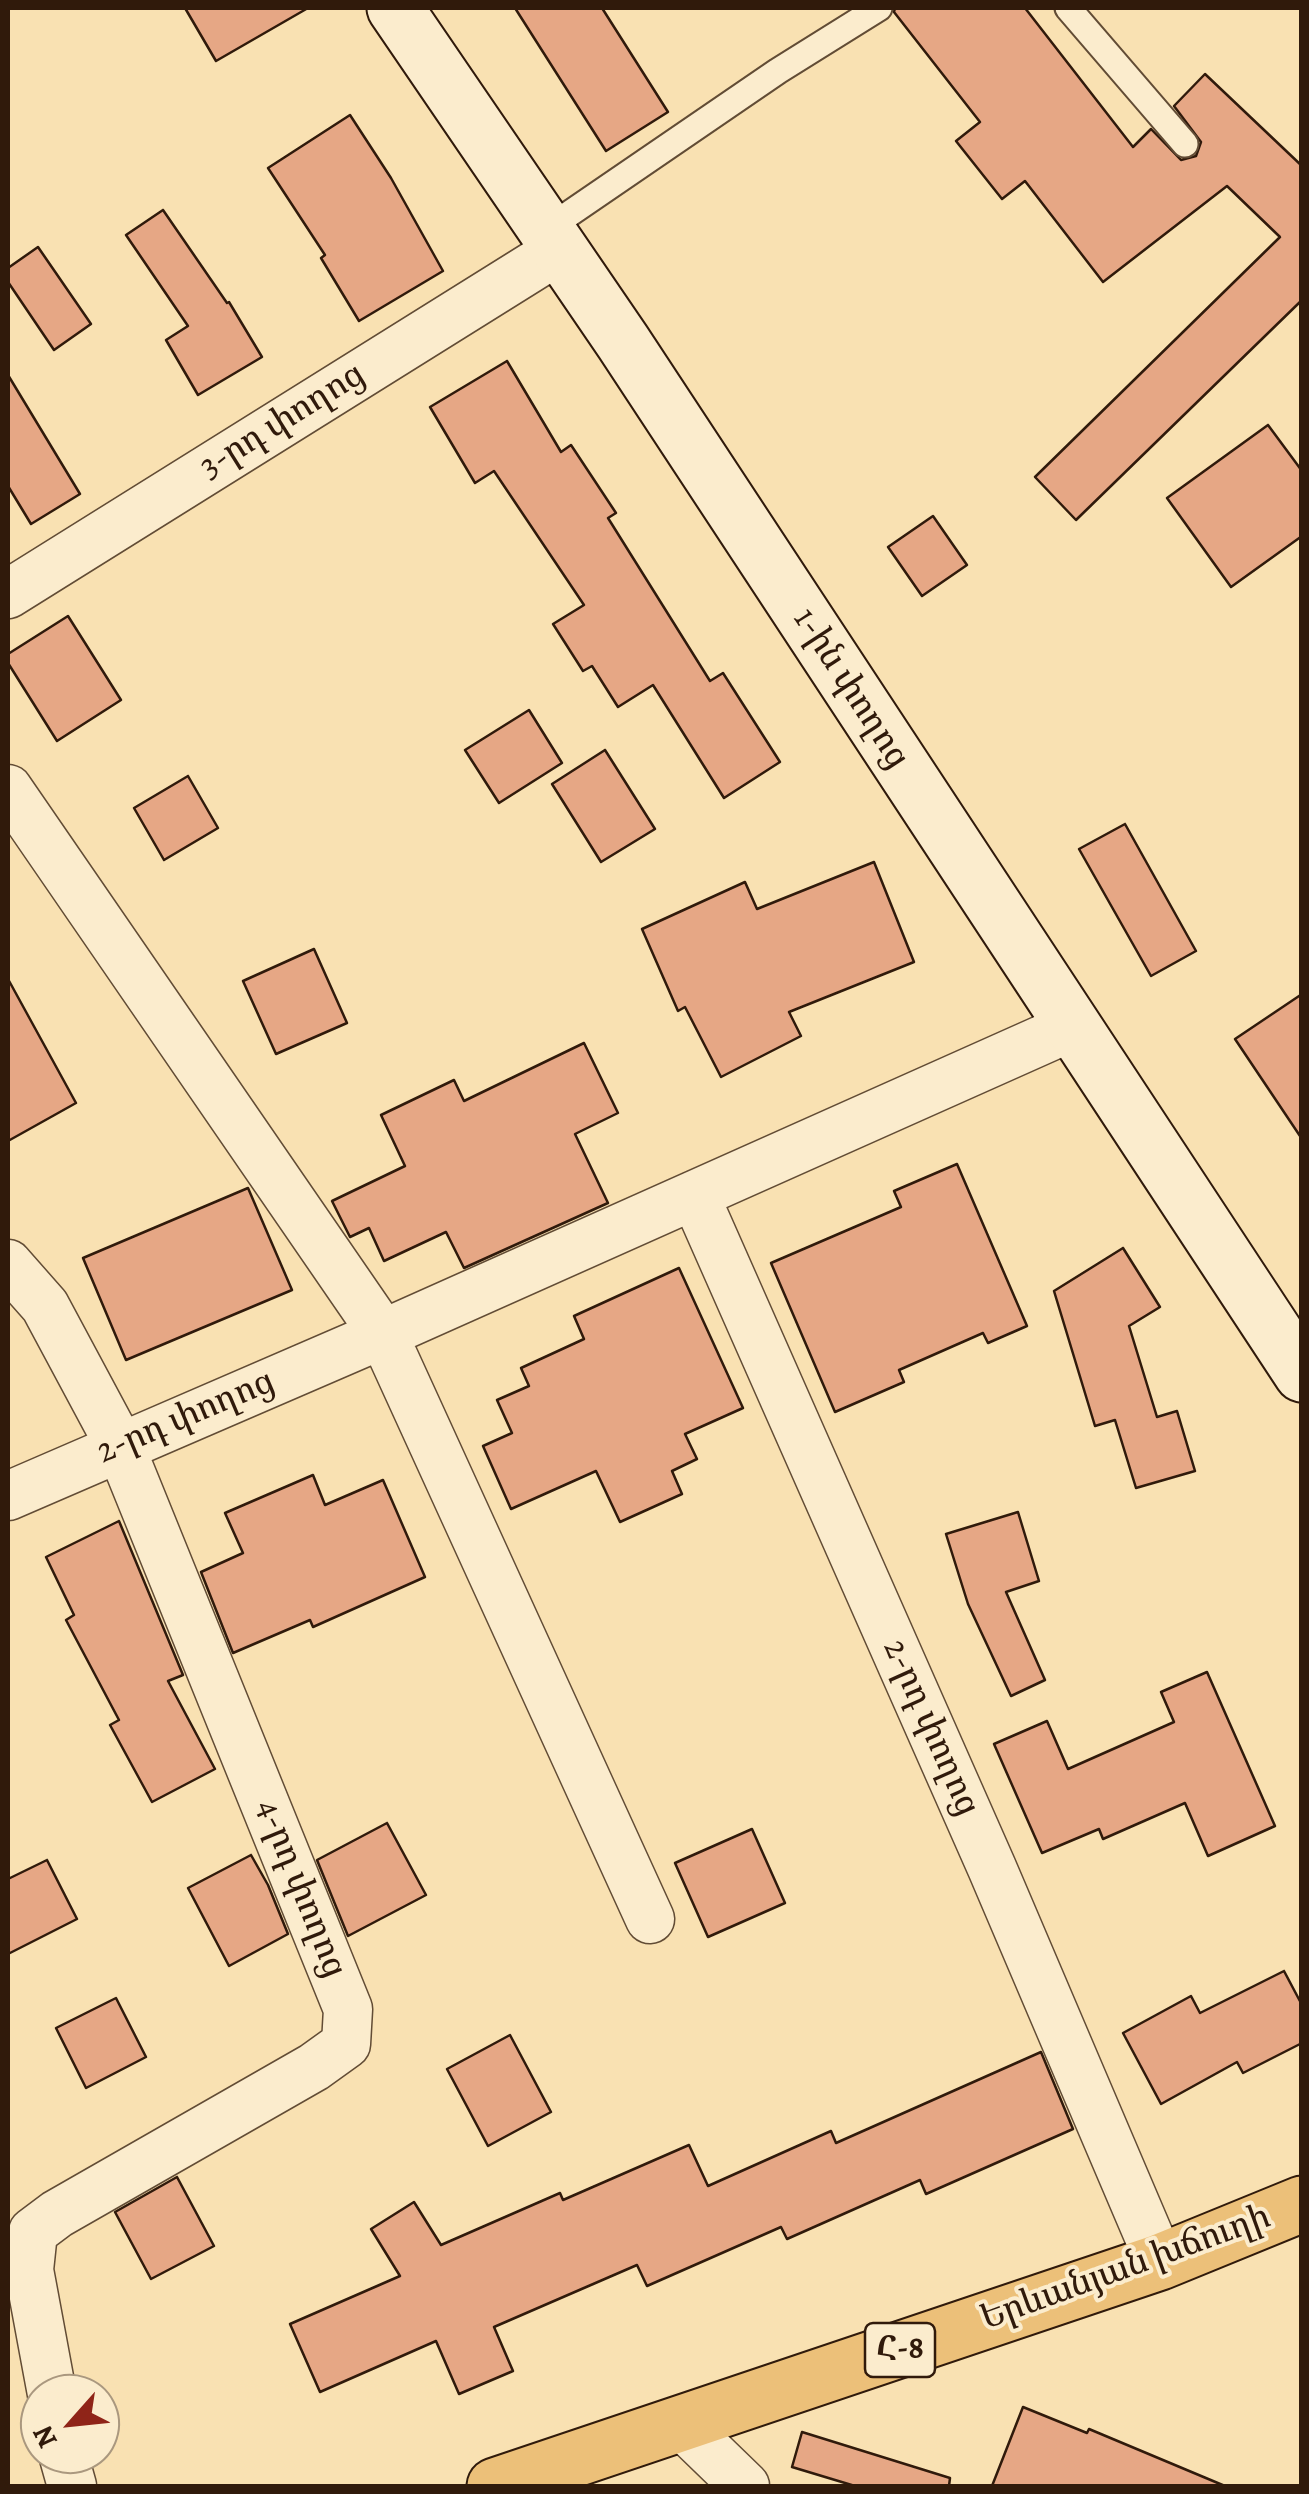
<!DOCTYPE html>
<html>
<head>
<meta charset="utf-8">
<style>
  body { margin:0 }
  #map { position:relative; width:1309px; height:2494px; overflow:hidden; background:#f9e1b2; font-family:Alegreya,serif }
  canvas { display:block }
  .frame { position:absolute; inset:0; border:10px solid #301a0b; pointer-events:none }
  .north { position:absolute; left:20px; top:2374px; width:100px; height:100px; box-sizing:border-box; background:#fbeccd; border:2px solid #aa987f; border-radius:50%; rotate:243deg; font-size:28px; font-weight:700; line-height:40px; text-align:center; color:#301a0b }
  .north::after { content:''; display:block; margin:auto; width:35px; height:45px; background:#8f2418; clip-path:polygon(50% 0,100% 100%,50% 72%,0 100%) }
</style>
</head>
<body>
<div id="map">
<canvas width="1309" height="2494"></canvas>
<div class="frame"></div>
<div class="north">N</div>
</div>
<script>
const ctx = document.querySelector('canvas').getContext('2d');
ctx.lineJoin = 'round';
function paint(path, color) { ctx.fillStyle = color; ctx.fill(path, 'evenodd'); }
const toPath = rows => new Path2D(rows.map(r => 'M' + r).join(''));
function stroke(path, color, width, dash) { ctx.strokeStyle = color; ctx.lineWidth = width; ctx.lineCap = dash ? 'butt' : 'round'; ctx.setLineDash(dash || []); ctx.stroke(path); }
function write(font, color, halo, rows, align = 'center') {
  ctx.font = font + ' Alegreya,"Noto Serif Armenian",serif'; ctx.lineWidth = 8; ctx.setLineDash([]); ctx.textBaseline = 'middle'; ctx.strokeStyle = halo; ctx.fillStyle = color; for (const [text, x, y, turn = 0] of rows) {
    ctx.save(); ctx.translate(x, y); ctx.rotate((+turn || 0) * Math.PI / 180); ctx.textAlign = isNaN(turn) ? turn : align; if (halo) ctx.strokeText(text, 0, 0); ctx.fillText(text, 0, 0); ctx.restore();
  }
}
const building = toPath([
  [185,8,308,8,216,61,185,8],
  [515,8,602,8,668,112,606,151,515,8],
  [895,8,1025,8,1133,147,1151,129,1181,160,1196,156,1201,142,1174,106,1205,74,1302,166,1302,300,1076,520,1035,477,1280,237,1227,186,1103,282,1025,181,1002,199,956,141,980,122,894,12,895,8],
  [350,115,391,178,443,271,359,321,321,258,325,255,268,168,350,115],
  [163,210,227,303,229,302,262,357,198,395,166,340,188,326,126,235,163,210],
  [38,247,91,324,54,350,8,282,8,268,38,247],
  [507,361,561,452,571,445,616,513,608,518,710,681,723,673,780,762,724,798,653,685,618,707,592,666,583,671,553,624,584,605,494,471,475,483,430,407,507,361],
  [8,375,80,494,31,524,8,486,8,375],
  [1268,425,1302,471,1302,536,1231,587,1167,498,1268,425],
  [933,516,967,565,922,596,888,547,933,516],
  [68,616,121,700,57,741,8,663,8,654,68,616],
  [529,710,562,763,499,803,465,750,529,710],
  [605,750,655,829,601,862,552,784,605,750],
  [188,776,218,828,164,860,134,808,188,776],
  [1125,824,1196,951,1151,976,1079,849,1125,824],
  [874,862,914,962,789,1012,801,1036,721,1077,685,1007,678,1011,642,929,745,882,757,909,874,862],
  [314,949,347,1023,276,1054,243,981,314,949],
  [8,979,76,1103,8,1141,8,979],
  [1302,994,1302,1139,1235,1039,1302,994],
  [584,1043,618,1113,575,1134,608,1203,464,1268,446,1232,384,1261,369,1228,350,1237,332,1201,405,1166,381,1115,454,1080,464,1101,584,1043],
  [957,1164,1027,1326,988,1343,983,1333,899,1370,904,1382,835,1412,771,1263,901,1207,894,1191,957,1164],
  [248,1188,292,1290,126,1360,83,1258,248,1188],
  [1123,1248,1160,1307,1129,1326,1157,1417,1177,1411,1195,1471,1136,1488,1115,1420,1095,1426,1054,1291,1123,1248],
  [679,1268,743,1408,685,1434,697,1459,672,1471,682,1494,620,1522,596,1471,511,1509,483,1446,512,1433,497,1400,529,1386,521,1368,584,1339,574,1316,679,1268],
  [313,1475,325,1505,383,1480,425,1577,313,1627,310,1620,233,1653,201,1572,243,1553,225,1513,313,1475],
  [1018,1512,1039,1581,1006,1592,1045,1680,1011,1696,968,1604,946,1534,1018,1512],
  [119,1521,183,1675,168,1681,215,1769,152,1802,110,1725,119,1720,66,1620,74,1615,46,1557,119,1521],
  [1207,1672,1275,1826,1208,1856,1185,1803,1103,1839,1099,1829,1042,1853,994,1744,1047,1721,1068,1769,1174,1722,1161,1692,1207,1672],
  [387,1823,426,1895,348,1936,317,1860,387,1823],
  [752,1829,785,1903,708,1937,675,1863,752,1829],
  [251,1855,268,1885,288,1934,229,1966,188,1888,251,1855],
  [47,1860,77,1919,8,1954,8,1879,47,1860],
  [1284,1971,1302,2005,1302,2043,1243,2073,1237,2062,1161,2104,1123,2033,1191,1996,1200,2013,1284,1971],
  [116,1998,146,2057,86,2088,56,2028,116,1998],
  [510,2035,551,2112,488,2146,447,2069,510,2035],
  [1041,2052,1073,2129,926,2194,920,2180,787,2239,781,2227,647,2286,637,2265,494,2327,513,2371,459,2394,436,2341,320,2392,290,2324,400,2276,371,2229,414,2202,441,2245,560,2193,563,2200,689,2145,708,2186,831,2131,836,2143,1041,2052],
  [177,2177,214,2246,151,2279,115,2212,177,2177],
  [1023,2407,1087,2433,1089,2429,1225,2486,992,2486,1023,2407],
  [802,2432,950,2478,949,2486,855,2486,792,2467,802,2432]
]);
const lane = toPath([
  [1068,8,1185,144],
  [547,229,778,71,879,8]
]);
const street = toPath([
  [8,594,559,250],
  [8,789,383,1334,650,1919],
  [695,1196,992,1868,1160,2262],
  [8,1264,45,1306,120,1446,348,2009,346,2044,314,2067,57,2214,33,2232,29,2270,52,2394],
  [8,1496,383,1334,1071,1027],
  [681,2424,745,2486],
  [63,2454,72,2486]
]);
const secondary = toPath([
  [395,8,623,342,1302,1374]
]);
const primary = toPath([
  [495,2486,1160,2262,1302,2204]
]);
const shields = [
  [900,2350,70]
];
const shieldNames = [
  ["Հ-8",900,2350]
];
const streetNames = [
  ["3-րդ փողոց",283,422,-32],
  ["1-ին փողոց",850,689,57],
  ["2-րդ փողոց",186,1418,-23],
  ["2-րդ փողոց",930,1728,66],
  ["4-րդ փողոց",300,1889,68],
  ["Երևանյան խճուղի",1126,2269,-20]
];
paint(building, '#e6a785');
stroke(building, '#301a0b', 2.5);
stroke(lane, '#624c35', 29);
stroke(street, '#624c35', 51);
stroke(secondary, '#301a0b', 59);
stroke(primary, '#301a0b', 59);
stroke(lane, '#fbeccd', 25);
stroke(street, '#fbeccd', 48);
stroke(secondary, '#fbeccd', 55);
stroke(primary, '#ecc079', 55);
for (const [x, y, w] of shields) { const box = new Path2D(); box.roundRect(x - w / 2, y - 27, w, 54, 8); ctx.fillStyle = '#fbeccd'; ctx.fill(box); stroke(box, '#301a0b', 2.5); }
write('bold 32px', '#301a0b', null, shieldNames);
write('35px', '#301a0b', '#fbeccd', streetNames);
</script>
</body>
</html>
